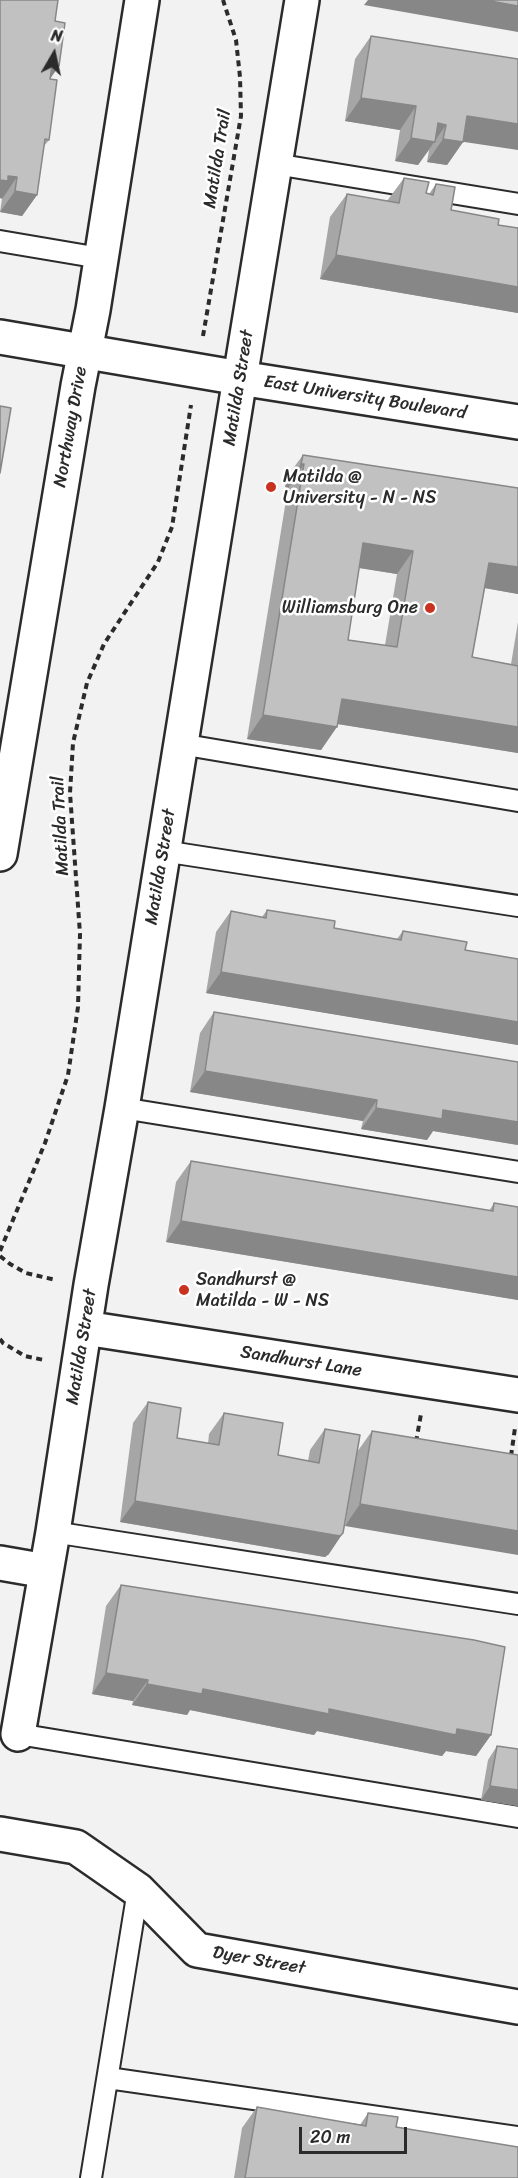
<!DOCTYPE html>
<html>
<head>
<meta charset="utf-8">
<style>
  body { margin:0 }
  #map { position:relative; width:518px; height:2178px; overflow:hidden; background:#f2f2f2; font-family:Sriracha,sans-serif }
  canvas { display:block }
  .north { position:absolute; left:24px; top:24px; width:60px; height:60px; -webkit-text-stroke:4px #fff; paint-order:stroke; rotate:9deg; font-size:16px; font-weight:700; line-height:24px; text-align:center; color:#2b2b2b }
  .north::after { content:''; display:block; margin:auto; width:21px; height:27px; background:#2b2b2b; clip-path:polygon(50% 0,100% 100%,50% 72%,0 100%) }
  .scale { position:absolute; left:299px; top:2127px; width:108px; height:27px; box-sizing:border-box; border:3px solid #2b2b2b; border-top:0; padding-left:8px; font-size:18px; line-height:21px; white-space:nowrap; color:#2b2b2b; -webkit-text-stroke:4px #fff; paint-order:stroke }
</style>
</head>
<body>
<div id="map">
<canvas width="518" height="2178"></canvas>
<div class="north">N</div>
<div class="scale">20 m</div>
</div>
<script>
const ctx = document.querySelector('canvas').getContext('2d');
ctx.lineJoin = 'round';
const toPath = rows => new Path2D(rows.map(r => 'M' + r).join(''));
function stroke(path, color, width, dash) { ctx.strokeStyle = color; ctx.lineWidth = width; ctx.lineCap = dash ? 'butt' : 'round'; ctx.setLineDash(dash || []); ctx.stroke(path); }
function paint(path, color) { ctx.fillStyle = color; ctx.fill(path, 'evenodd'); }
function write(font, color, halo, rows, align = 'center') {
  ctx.font = font + ' Sriracha,sans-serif'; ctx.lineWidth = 5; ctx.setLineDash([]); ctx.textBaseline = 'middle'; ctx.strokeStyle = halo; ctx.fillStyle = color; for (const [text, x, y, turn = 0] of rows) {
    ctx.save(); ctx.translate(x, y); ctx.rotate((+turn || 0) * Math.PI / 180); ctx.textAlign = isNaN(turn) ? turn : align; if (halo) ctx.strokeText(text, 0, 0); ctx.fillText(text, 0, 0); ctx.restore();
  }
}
const path = toPath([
  [203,336,241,116,240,77,236,40,223,0],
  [0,1251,45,1143,68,1075,78,1007,80,934,70,793,73,743,87,683,104,644,158,562,172,527,191,405],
  [0,1256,10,1264,26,1273,56,1280],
  [0,1339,3,1343,25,1356,44,1360],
  [416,1442,421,1414],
  [511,1456,515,1428]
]);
const service = toPath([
  [275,164,518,204],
  [0,241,100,258],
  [180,744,518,801],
  [163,851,518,906],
  [122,1108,518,1172],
  [53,1532,518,1604],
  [18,1734,518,1817],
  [108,2078,518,2137],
  [91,2178,138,1890]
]);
const minor = toPath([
  [0,854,78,386,93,310,142,0],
  [85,1328,518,1395],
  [0,1563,46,1571],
  [18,1734,53,1532,91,1285,122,1108,240,378],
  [0,1834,76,1847,138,1890,197,1950,518,2007]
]);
const tertiary = toPath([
  [0,337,240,378,518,422],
  [240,378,302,0]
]);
const wall = toPath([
  [55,21,59,66,50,79,49,140,44,146,37,195,22,216,0,212,2,199],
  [371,36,463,142,447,165,427,162,429,150,418,165,395,161,400,130,345,121,355,59],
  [404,178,426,193,429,194,436,184,451,210,498,225,518,228,518,313,320,279,330,217,347,194,387,201],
  [303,455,518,488,518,594,485,588,472,657,511,664,518,622,518,753,338,724,321,750,247,739,288,488,285,487,286,478],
  [359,568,397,574,385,645,348,640],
  [267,910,334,928,397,939,403,931,465,950,518,959,518,1045,206,993,216,932,231,911,262,917],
  [214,1012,518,1145,433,1131,427,1140,361,1129,363,1121,190,1092,200,1033],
  [191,1161,489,1211,494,1203,518,1207,518,1300,166,1242,176,1182],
  [148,1402,177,1438,208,1444,209,1434,224,1413,278,1455,308,1461,310,1450,325,1429,329,1554,325,1557,120,1522,133,1423],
  [372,1431,518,1455,345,1526,357,1452],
  [121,1585,491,1735,476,1756,446,1751,442,1756,317,1731,314,1735,190,1710,187,1715,132,1705,133,1701,92,1694,106,1606],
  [497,1746,518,1749,518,1806,481,1800,488,1760],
  [257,2107,360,2125,368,2113,396,2127,518,2178,234,2178,242,2128]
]);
const shadedWall = toPath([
  [368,0,485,0,518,6,518,32,364,5],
  [52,65,59,66,44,87],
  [361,98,416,106,400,130,345,121],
  [467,116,518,124,518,150,451,140],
  [438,123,446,125,418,165,395,161,411,138],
  [443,139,463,142,447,165,427,162],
  [8,176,17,177,2,199,0,198,0,180],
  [15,191,37,195,22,216,0,212],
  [336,255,518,287,518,313,320,279],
  [301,464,304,464,288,488,285,487],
  [363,543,413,551,397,574,347,566],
  [489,563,518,567,518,594,473,586],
  [342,699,518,727,518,753,325,722],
  [263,715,337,727,321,750,247,739],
  [221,972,518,1022,518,1045,206,993],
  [205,1071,377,1100,363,1121,190,1092],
  [376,1108,443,1110,518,1122,518,1145,433,1131,427,1140,361,1129],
  [181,1221,518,1277,518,1300,166,1242],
  [135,1501,343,1533,329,1554,325,1557,120,1522],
  [360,1504,518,1531,518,1555,345,1526],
  [106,1673,148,1680,133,1701,92,1694],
  [147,1684,203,1689,491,1735,476,1756,446,1751,442,1756,317,1731,314,1735,190,1710,187,1715,132,1705],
  [490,1786,518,1790,518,1806,481,1800]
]);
const building = toPath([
  [0,0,58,0,55,21,65,23,59,66,52,65,50,79,57,80,49,140,45,139,37,195,15,191,17,177,8,176,8,181,0,180,0,0],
  [485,0,518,0,518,6,485,0],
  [371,36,518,59,518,124,467,116,463,142,443,139,446,125,438,123,435,142,411,138,416,106,361,98,371,36],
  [404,178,429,182,426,193,433,195,436,184,455,187,451,210,499,219,498,225,518,228,518,287,336,255,347,194,399,203,404,178],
  [0,406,11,408,0,473,0,406],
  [303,455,518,488,518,567,489,563,472,657,518,666,518,727,342,699,337,727,263,715,304,464,301,464,303,455],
  [363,543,413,551,397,647,348,640,363,543],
  [267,910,335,921,334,928,401,940,403,931,467,942,465,950,518,959,518,1022,221,972,231,911,266,918,267,910],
  [214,1012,518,1062,518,1122,443,1110,442,1119,376,1108,377,1100,205,1071,214,1012],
  [191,1161,493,1211,494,1203,518,1207,518,1277,181,1221,191,1161],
  [148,1402,181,1408,177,1438,219,1445,224,1413,283,1423,278,1455,319,1463,325,1429,360,1435,343,1533,340,1536,135,1501,148,1402],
  [372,1431,518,1455,518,1531,360,1504,372,1431],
  [121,1585,474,1640,505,1647,491,1735,457,1729,456,1735,329,1709,329,1714,203,1689,202,1694,147,1684,148,1680,106,1673,121,1585],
  [497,1746,518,1749,518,1790,490,1786,497,1746],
  [257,2107,366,2126,368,2113,398,2117,396,2127,518,2147,518,2178,245,2178,257,2107]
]);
const markers = [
  [271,487,6,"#c8321e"],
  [430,608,6,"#c8321e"],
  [184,1290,6,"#c8321e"]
];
const streetNames = [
  ["Matilda Trail",218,159,-81],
  ["Matilda Street",239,388,-81],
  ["East University Boulevard",365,398,9],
  ["Northway Drive",71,427,-80],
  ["Matilda Trail",61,826,-93],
  ["Matilda Street",161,867,-81],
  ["Matilda Street",82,1347,-81],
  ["Sandhurst Lane",301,1362,9],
  ["Dyer Street",259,1961,10]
];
const poiNames = [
  ["Matilda @",283,477],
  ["University - N - NS",283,498],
  ["Williamsburg One",418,608,"right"],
  ["Sandhurst @",196,1280],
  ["Matilda - W - NS",196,1301]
];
stroke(service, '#2b2b2b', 24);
stroke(minor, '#2b2b2b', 38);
stroke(tertiary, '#2b2b2b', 38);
stroke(path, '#2b2b2b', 4, [6, 4.5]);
stroke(service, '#fff', 20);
stroke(minor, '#fff', 33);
stroke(tertiary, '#fff', 33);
paint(wall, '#a6a6a6');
paint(shadedWall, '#878787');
paint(building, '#c1c1c1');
stroke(building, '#878787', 1.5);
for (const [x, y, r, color] of markers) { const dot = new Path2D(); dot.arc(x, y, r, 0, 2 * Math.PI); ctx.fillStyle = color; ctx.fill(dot); stroke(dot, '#fff', 2); }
write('18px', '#2b2b2b', '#fff', streetNames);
write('18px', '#2b2b2b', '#fff', poiNames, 'left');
</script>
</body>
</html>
